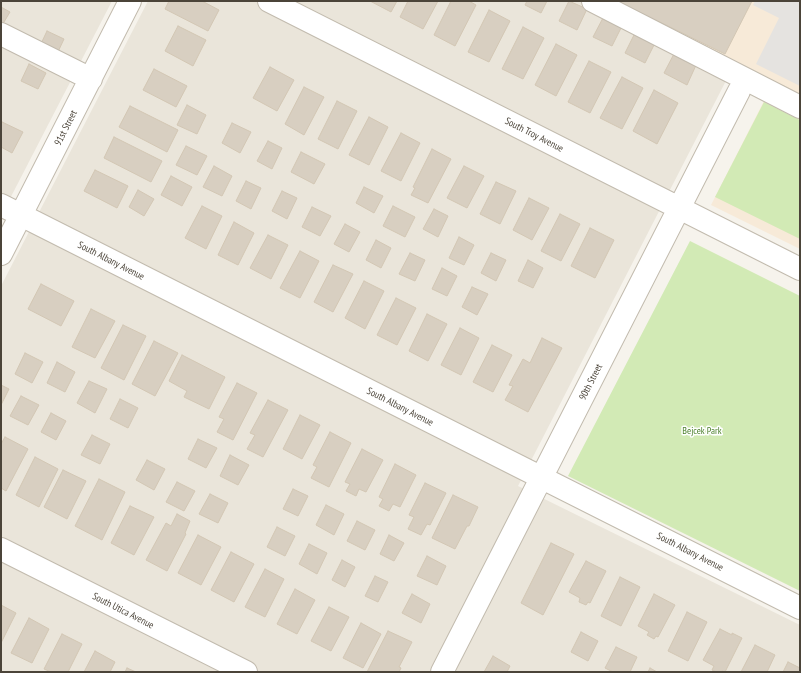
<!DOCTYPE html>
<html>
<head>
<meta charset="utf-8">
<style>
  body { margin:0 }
  #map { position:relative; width:801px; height:673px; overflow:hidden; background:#f6f3ec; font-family:"PT Sans Narrow",sans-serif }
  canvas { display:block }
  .frame { position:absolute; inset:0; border:2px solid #4b4439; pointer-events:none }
</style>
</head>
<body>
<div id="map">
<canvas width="801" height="673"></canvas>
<div class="frame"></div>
</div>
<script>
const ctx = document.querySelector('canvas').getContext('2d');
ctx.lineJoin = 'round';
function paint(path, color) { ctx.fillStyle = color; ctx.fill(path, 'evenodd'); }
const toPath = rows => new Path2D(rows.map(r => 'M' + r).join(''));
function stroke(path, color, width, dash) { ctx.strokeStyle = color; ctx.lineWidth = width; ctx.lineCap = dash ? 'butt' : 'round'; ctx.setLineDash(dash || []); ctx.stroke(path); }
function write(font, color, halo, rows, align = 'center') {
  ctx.font = font + ' "PT Sans Narrow",sans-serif'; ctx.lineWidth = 3; ctx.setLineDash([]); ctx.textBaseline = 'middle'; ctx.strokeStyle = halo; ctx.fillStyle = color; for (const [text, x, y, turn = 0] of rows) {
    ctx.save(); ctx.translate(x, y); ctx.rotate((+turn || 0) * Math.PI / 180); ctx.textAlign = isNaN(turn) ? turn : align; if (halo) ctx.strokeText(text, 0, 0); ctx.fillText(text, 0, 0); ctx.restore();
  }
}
const residential = toPath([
  [1,1,112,1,1,216],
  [148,1,593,1,731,71,518,486,800,625,800,672,1,672,1,286]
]);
const commercial = toPath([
  [593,1,800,1,800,249,711,205,769,91]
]);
const green = toPath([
  [764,102,800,120,800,239,715,197],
  [690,241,800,296,800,591,568,476]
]);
const parking = toPath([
  [755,1,800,1,800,86,756,64,779,18,753,5]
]);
const building = toPath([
  [169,1,202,1,219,10,208,31,165,9,169,1],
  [370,1,397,1,391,12,370,1],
  [408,1,438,1,423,29,400,17,408,1],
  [451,1,469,1,476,5,455,46,434,35,451,1],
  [527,1,547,1,541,13,525,5,527,1],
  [569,1,587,9,577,30,559,21,569,1],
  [617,1,752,1,725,54,617,1],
  [1,7,10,12,1,27,1,7],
  [489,10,510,21,489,62,468,52,489,10],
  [604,16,622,26,612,46,593,37,604,16],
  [178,26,206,40,193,66,165,51,178,26],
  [523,27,544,38,523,79,502,69,523,27],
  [47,31,64,39,56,56,39,48,47,31],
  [635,33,655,43,645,63,625,53,635,33],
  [556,44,577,55,556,96,535,85,556,44],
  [675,52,697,63,687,85,664,73,675,52],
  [589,61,611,72,590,113,568,102,589,61],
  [29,64,46,73,38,89,21,81,29,64],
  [270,67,294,80,277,111,253,98,270,67],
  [154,69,187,86,176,107,143,90,154,69],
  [622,77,643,88,622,129,600,118,622,77],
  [304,87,324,97,304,135,285,124,304,87],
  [654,90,678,103,657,144,633,131,654,90],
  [337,101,357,111,338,149,318,139,337,101],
  [187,105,206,115,197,134,177,125,187,105],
  [130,106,178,130,167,152,119,127,130,106],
  [369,117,388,127,369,165,349,155,369,117],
  [2,122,23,132,12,153,1,147,1,125,2,122],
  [232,123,251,132,240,153,222,143,232,123],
  [401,133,420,143,401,181,381,171,401,133],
  [114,137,162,161,151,182,104,158,114,137],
  [268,141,282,148,272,169,257,161,268,141],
  [186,146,207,156,197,175,176,165,186,146],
  [432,149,451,159,428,203,411,195,415,188,413,187,432,149],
  [301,152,325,164,314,184,291,172,301,152],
  [214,166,232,176,222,196,203,187,214,166],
  [464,166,484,176,467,208,447,198,464,166],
  [95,170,128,186,117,208,84,191,95,170],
  [171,176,192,187,182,206,161,195,171,176],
  [246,181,261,188,251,209,236,201,246,181],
  [496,182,516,191,500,224,480,214,496,182],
  [364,187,383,196,374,213,356,203,364,187],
  [138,190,154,199,144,216,129,207,138,190],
  [282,191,297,198,287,219,272,211,282,191],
  [529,198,549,208,532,240,513,230,529,198],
  [202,206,222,216,206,249,185,238,202,206],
  [393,206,415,217,405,237,383,226,393,206],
  [312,207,331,216,320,236,302,227,312,207],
  [434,209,448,216,438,237,423,229,434,209],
  [560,214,580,224,561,261,541,251,560,214],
  [234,222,254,233,238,265,218,255,234,222],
  [345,224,360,232,349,252,334,244,345,224],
  [590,228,614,240,595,278,571,266,590,228],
  [268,235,288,245,271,279,250,268,268,235],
  [459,237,474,245,464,265,449,258,459,237],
  [376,240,391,248,381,268,366,260,376,240],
  [300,251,319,261,300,298,280,288,300,251],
  [410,253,425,260,415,281,399,274,410,253],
  [491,253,506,260,496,281,481,273,491,253],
  [528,260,543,268,533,288,518,281,528,260],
  [333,265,353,274,333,312,314,302,333,265],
  [442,268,457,276,447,296,432,289,442,268],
  [364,281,384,291,365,329,345,318,364,281],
  [41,284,74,301,61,326,28,309,41,284],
  [472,287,488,294,477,315,462,307,472,287],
  [396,298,416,308,397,345,377,335,396,298],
  [91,309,115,321,95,358,72,347,91,309],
  [427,314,447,324,428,361,409,351,427,314],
  [123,325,146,336,124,380,101,368,123,325],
  [460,328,479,338,461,375,441,365,460,328],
  [542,338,562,348,528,412,505,400,513,386,509,385,523,359,530,363,542,338],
  [154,341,178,353,155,396,132,384,154,341],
  [492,345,512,355,493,392,473,382,492,345],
  [25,353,43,362,32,383,15,374,25,353],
  [182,355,225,377,209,409,184,397,187,391,169,381,182,355],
  [57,362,75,372,65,392,47,383,57,362],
  [89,381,107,389,95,413,77,403,89,381],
  [237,383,257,393,233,440,217,432,224,419,219,417,237,383],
  [1,385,9,389,1,405,1,385],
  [21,396,39,405,28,425,10,416,21,396],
  [120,399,138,408,128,428,110,419,120,399],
  [268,400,288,410,263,457,247,449,255,435,250,433,268,400],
  [51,413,66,421,56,440,41,432,51,413],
  [300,415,320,425,302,459,283,449,300,415],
  [330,432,351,443,329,487,311,478,317,467,313,465,330,432],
  [92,435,110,444,100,464,81,455,92,435],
  [5,437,28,449,6,491,1,488,1,444,5,437],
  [198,439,217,448,206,468,188,459,198,439],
  [362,449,383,460,366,492,359,489,356,496,346,491,350,484,345,482,362,449],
  [230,455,249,465,238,485,220,476,230,455],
  [35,457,58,469,39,507,16,495,35,457],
  [147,460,165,469,154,490,136,480,147,460],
  [395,464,416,475,400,507,393,504,389,511,379,506,383,499,379,497,395,464],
  [63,470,86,481,67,519,44,507,63,470],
  [99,479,125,492,102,540,75,526,99,479],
  [177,482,195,491,184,511,166,502,177,482],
  [425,483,446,493,430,525,427,524,421,535,408,529,414,517,409,515,425,483],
  [293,489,308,496,298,516,283,509,293,489],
  [210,494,228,503,218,523,199,514,210,494],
  [453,495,478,507,469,526,467,526,455,549,432,538,453,495],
  [326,505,344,514,334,535,316,525,326,505],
  [130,506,154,517,134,555,111,543,130,506],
  [177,514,190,521,185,533,186,534,167,571,146,560,166,523,171,526,177,514],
  [357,521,375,530,365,550,347,541,357,521],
  [277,527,295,536,285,556,267,547,277,527],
  [198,535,221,547,201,585,178,573,198,535],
  [389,535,404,543,394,561,380,554,389,535],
  [551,543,574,554,543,615,521,603,551,543],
  [309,544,327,553,317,574,299,564,309,544],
  [231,552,254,564,234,602,211,590,231,552],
  [427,556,446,566,437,585,417,576,427,556],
  [342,560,355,567,345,587,332,580,342,560],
  [586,561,606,571,590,603,588,602,586,605,579,602,580,598,569,592,586,561],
  [265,569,284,579,265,617,245,607,265,569],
  [375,576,388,582,378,602,365,596,375,576],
  [620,577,640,587,621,626,601,616,620,577],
  [295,589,315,600,297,634,277,624,295,589],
  [412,594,430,604,421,623,402,613,412,594],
  [654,594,675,605,658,637,656,636,654,639,647,635,649,632,638,626,654,594],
  [1,605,16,613,1,643,1,605],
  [329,607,349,617,331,651,311,641,329,607],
  [687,612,707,622,688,661,668,651,687,612],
  [29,618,49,629,32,663,11,653,29,618],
  [361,623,381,634,363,668,343,658,361,623],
  [720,629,732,635,732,633,742,638,725,672,722,671,721,672,716,672,712,670,714,666,703,660,720,629],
  [388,631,412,642,399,667,401,668,399,672,367,672,388,631],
  [581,632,598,641,588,661,571,652,581,632],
  [62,634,82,644,68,672,51,672,44,669,62,634],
  [755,645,775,655,767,672,741,672,755,645],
  [616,647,637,657,630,672,613,672,605,668,616,647],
  [95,651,115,662,110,672,84,672,95,651],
  [493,656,510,666,507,672,484,672,493,656],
  [788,662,800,668,800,672,783,672,788,662],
  [127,668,136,672,125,672,127,668],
  [650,668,657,672,648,672,650,668]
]);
const minor = toPath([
  [269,1,800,269],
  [593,1,800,107],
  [1,34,91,79],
  [1,205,800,608],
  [1,254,130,1],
  [1,549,246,672],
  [442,672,739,91]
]);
const streetNames = [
  ["91st Street",66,128,-63],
  ["South Troy Avenue",534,135,27],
  ["South Albany Avenue",111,261,27],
  ["90th Street",591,382,-63],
  ["South Albany Avenue",400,407,27],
  ["South Albany Avenue",690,552,27],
  ["South Utica Avenue",123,611,27]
];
const parkNames = [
  ["Bejcek Park",702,431]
];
paint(residential, '#eae5da');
paint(commercial, '#f7ead8');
paint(green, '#d2eab5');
paint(parking, '#e5e3e0');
paint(building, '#d8cfc1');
stroke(building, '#d3c7b4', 1);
stroke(minor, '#c2bbae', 24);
stroke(minor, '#fff', 22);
write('10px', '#4b4439', '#fff', streetNames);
write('10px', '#4a7f2a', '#fff', parkNames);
</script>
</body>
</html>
